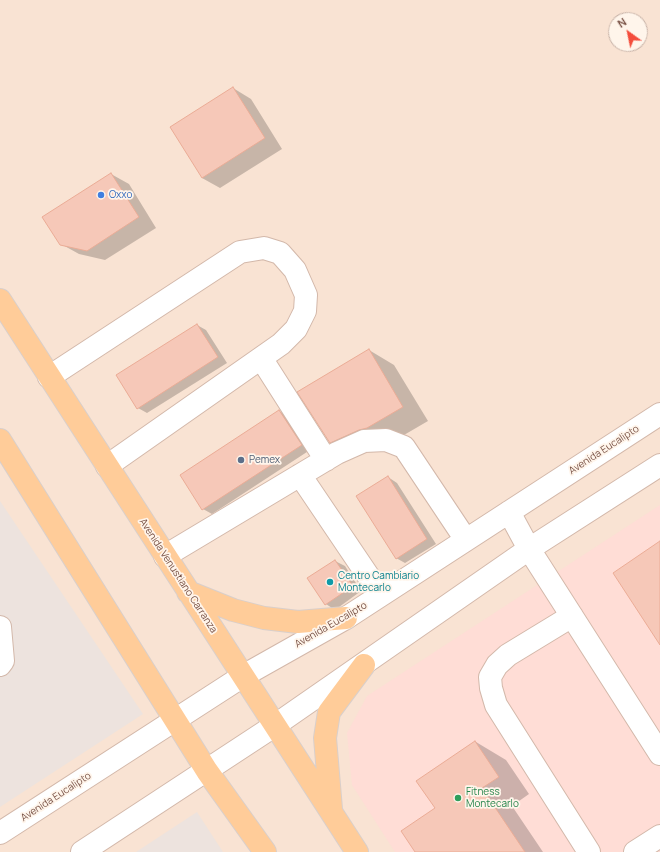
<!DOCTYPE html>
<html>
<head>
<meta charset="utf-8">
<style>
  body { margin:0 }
  #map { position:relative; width:660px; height:852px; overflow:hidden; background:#fef0e3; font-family:Manrope,sans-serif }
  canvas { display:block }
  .north { position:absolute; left:608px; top:12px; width:40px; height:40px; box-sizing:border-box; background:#fff5eb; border:1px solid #c9b4a9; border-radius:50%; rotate:327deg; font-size:11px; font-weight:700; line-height:16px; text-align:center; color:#795246 }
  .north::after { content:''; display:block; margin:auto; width:14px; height:18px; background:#f44d3c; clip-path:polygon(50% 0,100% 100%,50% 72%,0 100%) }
</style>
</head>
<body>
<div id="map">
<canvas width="660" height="852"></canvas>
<div class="north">N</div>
</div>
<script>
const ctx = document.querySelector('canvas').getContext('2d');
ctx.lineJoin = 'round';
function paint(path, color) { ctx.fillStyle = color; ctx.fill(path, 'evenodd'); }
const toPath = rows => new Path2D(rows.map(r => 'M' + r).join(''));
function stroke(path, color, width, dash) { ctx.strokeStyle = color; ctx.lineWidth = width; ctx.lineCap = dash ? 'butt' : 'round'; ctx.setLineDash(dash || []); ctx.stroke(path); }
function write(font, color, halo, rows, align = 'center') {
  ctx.font = font + ' Manrope,sans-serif'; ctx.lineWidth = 3.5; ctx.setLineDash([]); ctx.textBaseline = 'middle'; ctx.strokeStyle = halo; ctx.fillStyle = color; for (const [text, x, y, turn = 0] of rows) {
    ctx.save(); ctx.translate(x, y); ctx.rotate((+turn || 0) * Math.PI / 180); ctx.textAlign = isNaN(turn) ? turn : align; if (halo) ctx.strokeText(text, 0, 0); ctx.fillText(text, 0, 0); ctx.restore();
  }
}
const residential = toPath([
  [0,0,660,0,660,852,0,852],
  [616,20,640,20,640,44,616,44]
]);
const commercial = toPath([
  [660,505,660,852,395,852,352,785,347,733,367,696]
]);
const industrial = toPath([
  [0,501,143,714,0,807],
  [197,812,223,852,136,852]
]);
const shadow = toPath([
  [233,88,251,99,282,149,220,188,202,178],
  [111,174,129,184,156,228,105,260,79,254,61,244],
  [197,325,206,330,227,363,147,413,138,408],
  [369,350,394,365,428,421,392,442,384,444,356,456,331,442],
  [279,411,288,416,310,450,212,514,203,509],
  [388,477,397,483,436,544,405,563,396,558],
  [335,561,345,566,361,591,335,610,326,604,309,579],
  [476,742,506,760,529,794,512,806,543,852,417,852,436,809]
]);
const building = toPath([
  [233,87,265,138,202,178,170,127,233,87],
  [111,173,139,217,87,251,60,245,42,217,111,173],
  [197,324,218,357,137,409,116,375,197,324],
  [369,349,403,407,367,428,359,430,330,443,297,392,369,349],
  [279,410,302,445,202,510,180,475,279,410],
  [388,476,427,539,396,559,356,496,388,476],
  [660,541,660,645,613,573,660,541],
  [335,560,353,586,325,605,307,578,335,560],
  [475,741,499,777,482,788,525,852,415,852,401,831,435,808,416,781,475,741]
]);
const minor = toPath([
  [261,358,326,460],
  [49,377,240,252,264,248,280,253,295,270,306,295,305,311,296,329,281,344,107,466],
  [300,475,381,595],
  [509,512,529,549,660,754],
  [165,556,337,453,364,441,386,440,404,447,466,540],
  [572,616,508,655,497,665,490,677,491,688,496,705,589,852],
  [0,627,3,661,0,665],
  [0,833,243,676,346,618,660,414],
  [82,852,274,726,529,549,660,465],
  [635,852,660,836]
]);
const major = toPath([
  [0,300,357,852],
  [0,440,207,771,265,852],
  [188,592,233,610,264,618,298,622,346,618],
  [331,809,325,738,329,712,364,665]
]);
const markers = [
  [101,195,4,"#3f7fe0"],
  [241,460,4,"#5c6f8a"],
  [330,582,4,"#0f9aa8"],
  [458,798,4,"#2e9e5b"]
];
const shopNames = [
  ["Oxxo",109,195]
];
const streetNames = [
  ["Avenida Eucalipto",604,450,-33],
  ["Avenida Venustiano Carranza",178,576,57],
  ["Avenida Eucalipto",331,625,-30],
  ["Avenida Eucalipto",56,797,-33]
];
const serviceNames = [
  ["Pemex",249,460]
];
const cultureNames = [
  ["Centro Cambiario",338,576],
  ["Montecarlo",338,588]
];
const leisureNames = [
  ["Fitness",466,792],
  ["Montecarlo",466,804]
];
paint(residential, '#f9e3d3');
paint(commercial, '#ffddd6');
paint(industrial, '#ede3de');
paint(shadow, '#0003');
paint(building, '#f6c8b8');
stroke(building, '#ebac96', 1);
stroke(minor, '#d3b8aa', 24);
stroke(major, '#d9cfcb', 24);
stroke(minor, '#fff', 22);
stroke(major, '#fc9', 22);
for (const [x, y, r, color] of markers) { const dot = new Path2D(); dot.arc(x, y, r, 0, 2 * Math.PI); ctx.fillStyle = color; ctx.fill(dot); stroke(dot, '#fff5eb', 1.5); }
write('10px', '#366cbe', '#fff5eb', shopNames, 'left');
write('10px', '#795246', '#fff5eb', streetNames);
write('10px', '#4e5e75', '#fff5eb', serviceNames, 'left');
write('10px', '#0d838f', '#fff5eb', cultureNames, 'left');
write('10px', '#27864d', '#fff5eb', leisureNames, 'left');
</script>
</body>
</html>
